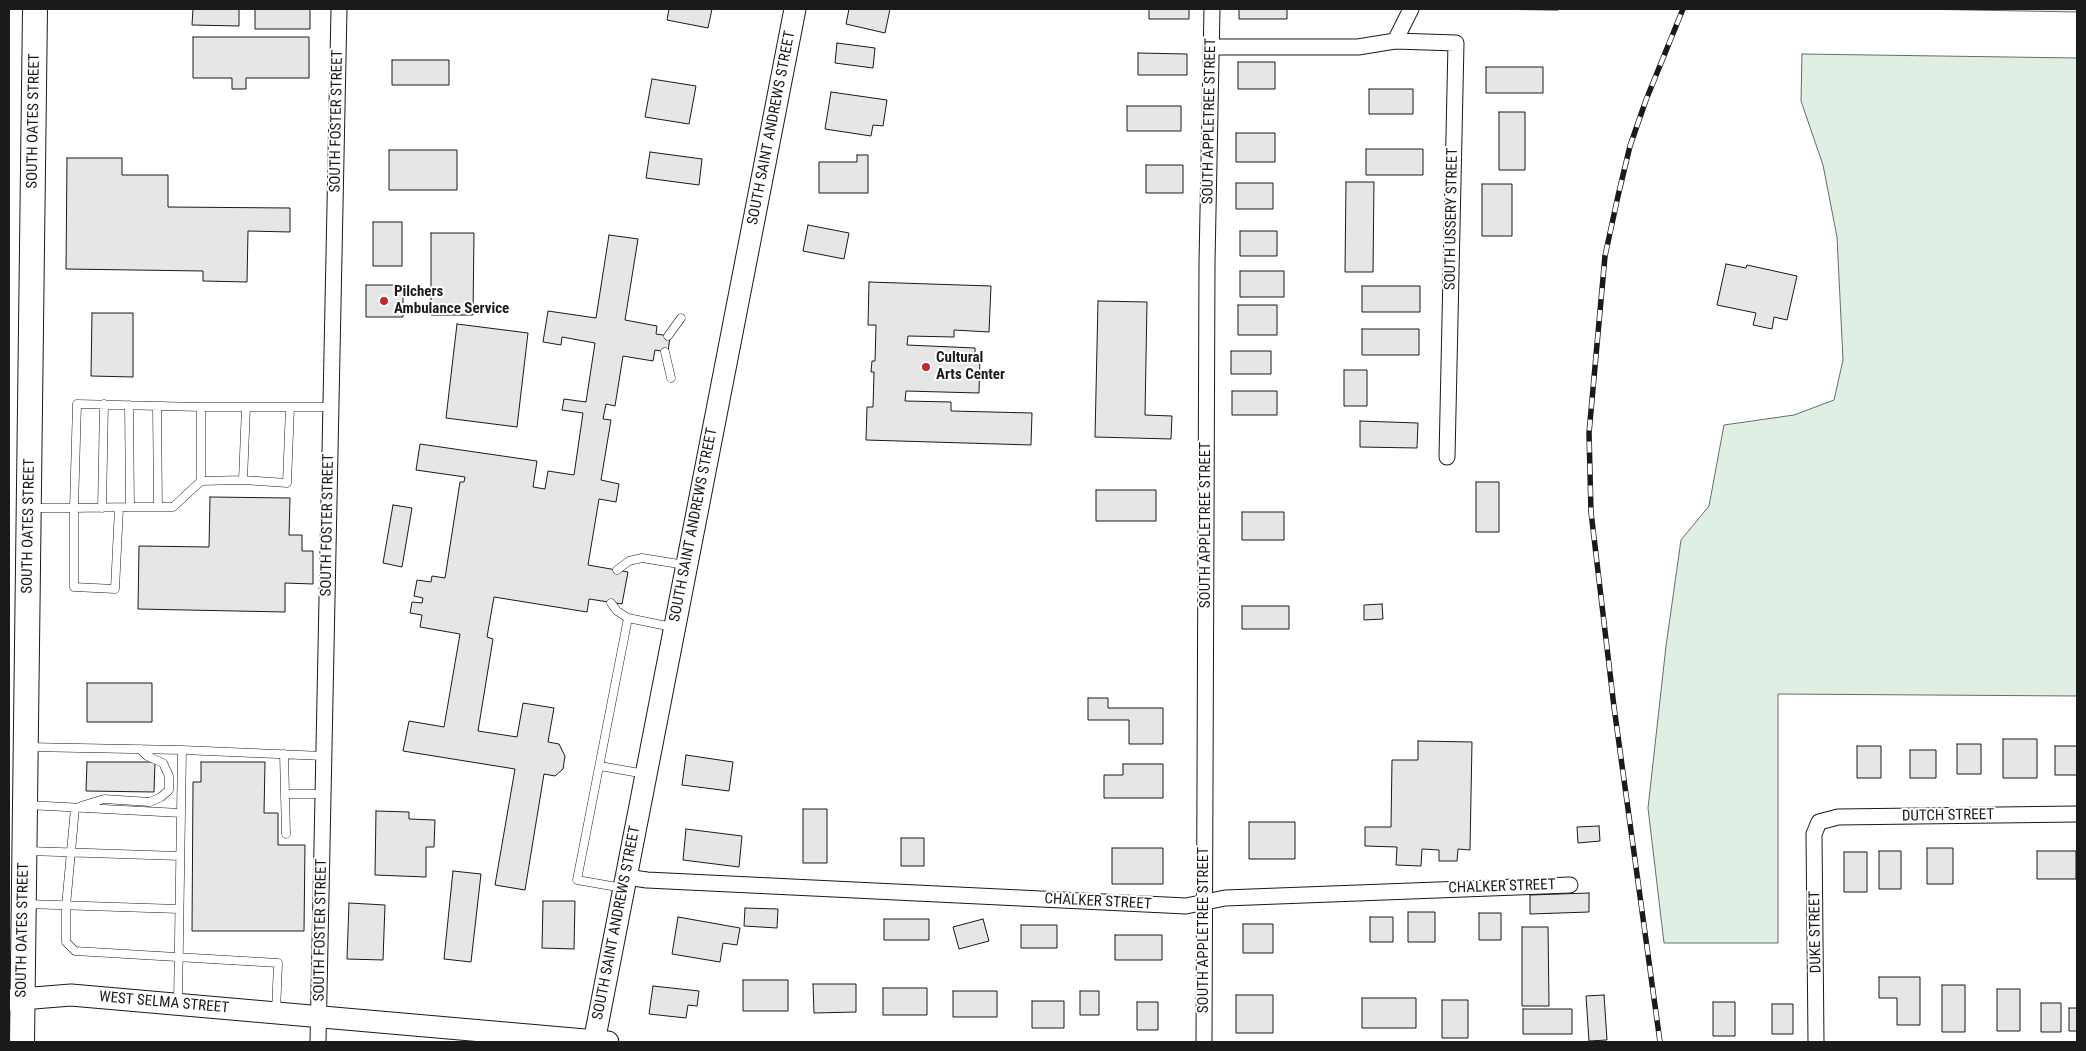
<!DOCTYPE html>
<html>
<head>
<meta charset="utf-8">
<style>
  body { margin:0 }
  #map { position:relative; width:2086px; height:1051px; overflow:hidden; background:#fff; font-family:"Roboto Condensed",sans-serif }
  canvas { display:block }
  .frame { position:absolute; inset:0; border:10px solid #1a1a1a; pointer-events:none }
</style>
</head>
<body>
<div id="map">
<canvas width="2086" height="1051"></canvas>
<div class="frame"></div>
</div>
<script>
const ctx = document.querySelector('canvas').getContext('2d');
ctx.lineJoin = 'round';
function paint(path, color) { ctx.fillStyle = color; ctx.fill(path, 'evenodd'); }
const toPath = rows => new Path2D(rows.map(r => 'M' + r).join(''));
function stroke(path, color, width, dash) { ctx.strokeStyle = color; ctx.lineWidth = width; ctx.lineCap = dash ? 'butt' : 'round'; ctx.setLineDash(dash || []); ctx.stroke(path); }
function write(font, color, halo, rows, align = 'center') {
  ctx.font = font + ' "Roboto Condensed",sans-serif'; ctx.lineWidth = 4; ctx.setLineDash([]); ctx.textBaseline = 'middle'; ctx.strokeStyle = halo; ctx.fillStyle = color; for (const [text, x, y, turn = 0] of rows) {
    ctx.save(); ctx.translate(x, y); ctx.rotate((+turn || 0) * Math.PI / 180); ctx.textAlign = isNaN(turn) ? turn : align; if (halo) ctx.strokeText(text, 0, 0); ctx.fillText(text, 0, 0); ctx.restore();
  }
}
const green = toPath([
  [1915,9,2077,9,2077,12,1915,9],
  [1802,54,2077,58,2077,696,1778,694,1778,943,1664,943,1648,808,1666,646,1681,540,1709,506,1724,425,1794,415,1834,400,1843,360,1837,237,1823,165,1801,101,1802,54]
]);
const building = toPath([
  [193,9,239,9,239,26,192,25,193,9],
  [255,9,310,9,310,29,255,29,255,9],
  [669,9,712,9,708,28,667,20,669,9],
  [849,9,890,9,885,33,846,24,849,9],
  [1149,9,1189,9,1189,19,1149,19,1149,9],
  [1239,9,1287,9,1287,19,1239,19,1239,9],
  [1470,9,1558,9,1558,10,1470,9],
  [193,37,309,37,309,78,246,78,246,89,232,89,232,78,193,78,193,37],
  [837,43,875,48,873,68,835,63,837,43],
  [1138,53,1187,54,1187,75,1138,75,1138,53],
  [392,60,449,60,449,85,392,85,392,60],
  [1238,62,1275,62,1275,89,1238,89,1238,62],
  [1486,67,1543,67,1543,93,1486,93,1486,67],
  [652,79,696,86,689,124,645,117,652,79],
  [1369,89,1413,89,1413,114,1369,114,1369,89],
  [831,92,887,100,883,126,873,125,871,136,825,129,831,92],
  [1127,106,1181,106,1181,131,1127,131,1127,106],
  [1499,112,1525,112,1525,170,1499,170,1499,112],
  [1236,133,1275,133,1275,162,1236,162,1236,133],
  [1366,149,1423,149,1423,175,1366,175,1366,149],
  [389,150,457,150,457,190,389,190,389,150],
  [650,152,702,159,699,185,646,178,650,152],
  [857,155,868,155,868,193,819,193,819,162,857,162,857,155],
  [67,158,122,158,122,175,168,175,168,207,290,208,290,232,248,231,247,282,203,281,203,271,66,269,67,158],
  [1146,165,1183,165,1183,193,1146,193,1146,165],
  [1346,182,1374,182,1373,272,1345,272,1346,182],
  [1236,183,1273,183,1273,209,1236,209,1236,183],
  [1482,184,1512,184,1512,236,1482,236,1482,184],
  [373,222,402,222,402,266,373,266,373,222],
  [808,225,849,233,844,259,803,251,808,225],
  [1240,231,1277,231,1277,256,1240,256,1240,231],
  [431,233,474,233,473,315,431,315,431,233],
  [609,235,638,239,625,320,657,326,656,334,670,336,668,352,655,350,653,361,623,356,615,406,606,404,603,419,611,420,601,480,619,484,616,502,599,499,588,565,628,572,622,604,589,599,587,612,494,597,487,637,493,639,478,731,517,737,523,703,554,708,548,742,559,744,565,756,563,769,555,776,544,774,525,890,495,885,515,769,403,751,409,721,444,727,460,634,420,627,422,615,410,613,412,602,422,603,423,598,414,596,417,580,431,582,432,576,445,578,460,482,464,482,465,477,416,470,420,444,537,461,533,487,545,489,548,471,574,475,583,413,562,410,564,399,586,402,595,343,562,337,561,345,543,342,548,311,596,318,609,235],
  [1726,264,1746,268,1747,265,1797,276,1787,320,1774,317,1772,329,1753,325,1756,313,1717,305,1726,264],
  [1240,271,1284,271,1284,297,1240,297,1240,271],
  [869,282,991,286,989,332,954,330,954,337,908,336,907,345,975,348,975,355,980,355,979,393,906,391,905,401,951,402,951,411,1032,413,1031,445,866,440,867,407,873,407,874,372,871,372,872,361,875,361,876,325,868,325,869,282],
  [366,285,403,285,403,317,366,317,366,285],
  [1362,286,1420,286,1420,312,1362,312,1362,286],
  [1098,301,1147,302,1145,415,1172,416,1171,439,1095,437,1098,301],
  [1238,305,1277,305,1277,335,1238,335,1238,305],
  [92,313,133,313,133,377,91,376,92,313],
  [457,324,528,333,517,427,446,418,457,324],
  [1362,329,1419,329,1419,355,1362,355,1362,329],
  [1231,351,1271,351,1271,374,1231,374,1231,351],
  [1344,370,1367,370,1367,406,1344,406,1344,370],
  [1232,391,1277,391,1277,415,1232,415,1232,391],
  [1360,421,1418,423,1417,448,1360,447,1360,421],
  [1476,482,1499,482,1499,532,1476,532,1476,482],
  [1096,490,1156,490,1156,521,1096,521,1096,490],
  [210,497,290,498,289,535,302,535,302,551,313,551,313,584,285,583,285,612,138,609,139,546,209,547,210,497],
  [393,505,412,508,402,567,383,563,393,505],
  [1242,512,1284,512,1284,540,1242,540,1242,512],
  [1382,604,1383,619,1364,620,1364,605,1382,604],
  [1242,606,1289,606,1289,629,1242,629,1242,606],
  [87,683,152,683,152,722,87,722,87,683],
  [1088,698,1108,698,1108,708,1163,708,1163,744,1129,744,1129,720,1088,720,1088,698],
  [2003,739,2037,739,2037,778,2003,778,2003,739],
  [1418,741,1472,742,1470,850,1458,849,1457,861,1439,861,1439,850,1422,849,1421,866,1396,865,1397,847,1365,846,1365,827,1391,827,1392,760,1418,760,1418,741],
  [1957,744,1981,744,1981,774,1957,774,1957,744],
  [1857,746,1881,746,1881,778,1857,778,1857,746],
  [2055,746,2077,746,2077,775,2055,775,2055,746],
  [1910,750,1936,750,1936,778,1910,778,1910,750],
  [686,755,733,762,729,791,682,785,686,755],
  [87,762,155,762,154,792,86,791,87,762],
  [201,762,265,762,264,813,278,813,278,845,305,845,304,931,192,931,193,782,201,782,201,762],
  [1123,764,1163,764,1163,798,1104,798,1104,775,1123,775,1123,764],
  [803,809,827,809,827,863,803,863,803,809],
  [376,811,409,812,409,819,435,820,434,847,426,847,426,877,375,875,376,811],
  [1249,822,1295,822,1295,859,1249,859,1249,822],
  [1599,826,1600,841,1578,843,1577,827,1599,826],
  [686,829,742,836,739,867,683,860,686,829],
  [901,838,924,838,924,866,901,866,901,838],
  [1112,848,1163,848,1163,884,1112,884,1112,848],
  [1927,848,1953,848,1953,884,1927,884,1927,848],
  [1879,851,1901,851,1901,889,1879,889,1879,851],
  [2037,851,2076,851,2076,879,2037,879,2037,851],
  [1844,852,1867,852,1867,892,1844,892,1844,852],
  [453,871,481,874,471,962,444,959,453,871],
  [1589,893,1589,912,1530,914,1530,895,1589,893],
  [543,901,575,901,574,949,542,948,543,901],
  [349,903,385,905,383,960,347,959,349,903],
  [745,908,778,909,777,928,744,926,745,908],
  [1408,912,1435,912,1435,942,1408,942,1408,912],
  [1479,913,1501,913,1501,940,1479,940,1479,913],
  [678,917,740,928,737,945,723,943,720,962,672,954,678,917],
  [1370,917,1393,917,1393,942,1370,942,1370,917],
  [884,919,929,919,929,940,884,940,884,919],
  [983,919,989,941,959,949,953,927,983,919],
  [1243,924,1273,924,1273,953,1243,953,1243,924],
  [1021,925,1057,925,1057,948,1021,948,1021,925],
  [1522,927,1548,927,1549,1006,1522,1006,1522,927],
  [1115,935,1162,935,1162,960,1115,960,1115,935],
  [1879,977,1920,977,1920,1025,1897,1025,1897,998,1879,998,1879,977],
  [743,980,788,980,788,1011,743,1011,743,980],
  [813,984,856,984,856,1012,814,1013,813,984],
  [1942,985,1965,985,1965,1032,1942,1032,1942,985],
  [653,986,699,991,697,1006,688,1005,686,1018,649,1014,653,986],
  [883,988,927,988,927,1015,883,1015,883,988],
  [1997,989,2020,989,2020,1031,1997,1031,1997,989],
  [953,991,997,991,997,1017,953,1017,953,991],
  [1080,991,1099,991,1099,1015,1080,1015,1080,991],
  [1236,995,1273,995,1273,1033,1236,1033,1236,995],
  [1604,995,1607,1040,1589,1041,1586,996,1604,995],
  [1362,998,1416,998,1416,1028,1362,1028,1362,998],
  [1442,1000,1468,1000,1468,1038,1442,1038,1442,1000],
  [1032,1001,1064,1001,1064,1028,1032,1028,1032,1001],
  [1137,1002,1158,1002,1158,1030,1137,1030,1137,1002],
  [1713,1002,1735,1002,1735,1036,1713,1036,1713,1002],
  [2041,1003,2061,1003,2061,1032,2041,1032,2041,1003],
  [1772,1004,1793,1004,1793,1034,1772,1034,1772,1004],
  [2069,1008,2077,1008,2077,1031,2069,1031,2069,1008],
  [1523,1009,1572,1009,1572,1034,1523,1034,1523,1009]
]);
const lane = toPath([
  [668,336,681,318],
  [665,352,671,378],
  [129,405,130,507],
  [157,406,158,507],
  [201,407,331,407],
  [243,480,246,407],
  [201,481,243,480,287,483,290,407],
  [32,508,74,508,130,507,173,507,201,481,201,407,77,404,74,508,74,587,115,589,119,508],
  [102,508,104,404],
  [617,570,629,561,642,558,685,565],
  [611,603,617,611,628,618,672,627],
  [28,747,182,750,324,756],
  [284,754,286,834],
  [600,766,645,774],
  [285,794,323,794],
  [27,805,181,813,178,1003],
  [81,806,104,799,150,802,161,797,169,790,169,776,163,763,147,756,140,749],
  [75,808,66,906,66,942,75,951,278,963,276,1012],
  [181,813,182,750],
  [28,851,180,856],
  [623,888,577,880,628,618],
  [26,904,179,909]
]);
const street = toPath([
  [1395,41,1411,9],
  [1211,47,1358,47,1395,41,1456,43,1447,457],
  [626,877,647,880,1186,906,1225,898,1570,885],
  [318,1042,339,9],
  [1204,1042,1207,262,1212,9],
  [1816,1042,1814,834,1819,822,1838,817,2077,814]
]);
const secondary = toPath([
  [9,1000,71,995,608,1042],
  [594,1042,795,9]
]);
const primary = toPath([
  [22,1042,35,9]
]);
const rail = toPath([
  [1660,1042,1614,707,1591,512,1589,433,1605,256,1618,196,1630,146,1646,100,1683,9]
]);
const markers = [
  [384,301,5,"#c62828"],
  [926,367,5,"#c62828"]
];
const streetNames = [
  ["SOUTH OATES STREET",34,121,-89],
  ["SOUTH FOSTER STREET",337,121,-89],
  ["SOUTH APPLETREE STREET",1210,121,-89],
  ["SOUTH SAINT ANDREWS STREET",772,128,-79],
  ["SOUTH USSERY STREET",1452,219,-89],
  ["SOUTH FOSTER STREET",328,525,-89],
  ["SOUTH SAINT ANDREWS STREET",694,525,-79],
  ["SOUTH APPLETREE STREET",1206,525,-90],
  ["SOUTH OATES STREET",29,526,-89],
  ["DUTCH STREET",1948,816,-1],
  ["CHALKER STREET",1502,887,-2],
  ["CHALKER STREET",1098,902,3],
  ["SOUTH SAINT ANDREWS STREET",617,923,-79],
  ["SOUTH OATES STREET",23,930,-89],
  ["SOUTH FOSTER STREET",321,930,-89],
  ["SOUTH APPLETREE STREET",1204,930,-90],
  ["DUKE STREET",1816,932,-91],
  ["WEST SELMA STREET",164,1003,5]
];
const poiNames = [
  ["Pilchers",394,292],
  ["Ambulance Service",394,309],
  ["Cultural",936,358],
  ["Arts Center",936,375]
];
paint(green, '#e0efe3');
stroke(green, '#6a6a6a', 1);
paint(building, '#e6e6e6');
stroke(building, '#1a1a1a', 1);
stroke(lane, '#1a1a1a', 9);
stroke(street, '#1a1a1a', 17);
stroke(secondary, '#1a1a1a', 23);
stroke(primary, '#1a1a1a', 26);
stroke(lane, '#fff', 8);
stroke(street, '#fff', 15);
stroke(secondary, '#fff', 21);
stroke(primary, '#fff', 24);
stroke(rail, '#1a1a1a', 5.5);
stroke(rail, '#fff', 4, [11]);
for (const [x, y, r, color] of markers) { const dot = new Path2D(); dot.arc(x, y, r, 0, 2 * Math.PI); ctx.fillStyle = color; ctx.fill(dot); stroke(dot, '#fff', 2); }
write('15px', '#1a1a1a', '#fff', streetNames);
write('bold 15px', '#1a1a1a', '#fff', poiNames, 'left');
</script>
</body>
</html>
